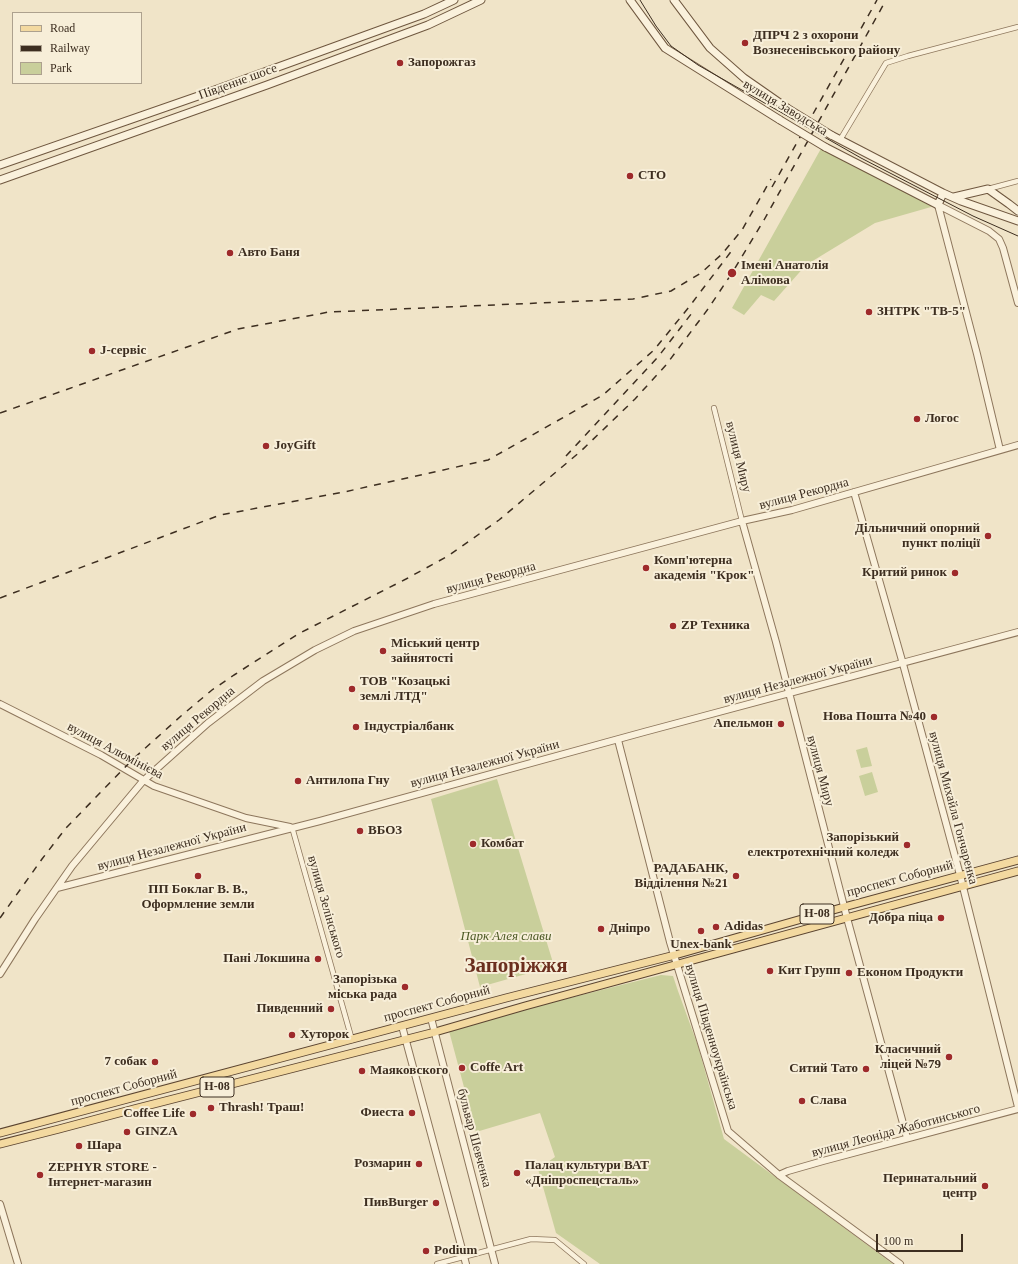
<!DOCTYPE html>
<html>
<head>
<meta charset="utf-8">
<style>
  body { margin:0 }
  #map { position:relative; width:1018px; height:1264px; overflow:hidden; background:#f0e4c8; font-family:"Times New Roman",serif }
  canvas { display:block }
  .legend { position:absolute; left:12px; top:12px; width:130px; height:72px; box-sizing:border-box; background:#f7eed8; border:1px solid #ada18e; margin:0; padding:5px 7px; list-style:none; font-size:12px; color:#3d2e20 }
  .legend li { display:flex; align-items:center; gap:8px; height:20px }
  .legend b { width:20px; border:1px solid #ada18e }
  .scale { position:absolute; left:876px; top:1234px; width:87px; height:18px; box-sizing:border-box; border:2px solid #3d2e20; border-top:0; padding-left:5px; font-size:12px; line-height:14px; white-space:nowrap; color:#3d2e20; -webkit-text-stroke:3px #f7eed8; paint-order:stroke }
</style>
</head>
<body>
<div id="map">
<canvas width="1018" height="1264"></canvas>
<ul class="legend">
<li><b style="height:5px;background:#f3d9a0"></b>Road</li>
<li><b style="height:5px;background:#3d2e20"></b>Railway</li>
<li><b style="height:11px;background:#c9cf9b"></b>Park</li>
</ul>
<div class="scale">100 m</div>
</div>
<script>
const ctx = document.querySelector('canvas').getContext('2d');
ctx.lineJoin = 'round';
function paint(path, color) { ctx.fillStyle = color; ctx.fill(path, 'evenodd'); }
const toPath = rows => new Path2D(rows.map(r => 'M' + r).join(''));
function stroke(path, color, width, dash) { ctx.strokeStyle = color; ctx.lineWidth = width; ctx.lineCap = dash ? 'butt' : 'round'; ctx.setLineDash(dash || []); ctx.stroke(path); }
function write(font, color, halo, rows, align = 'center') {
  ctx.font = font + ' "Times New Roman",serif'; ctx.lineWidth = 4; ctx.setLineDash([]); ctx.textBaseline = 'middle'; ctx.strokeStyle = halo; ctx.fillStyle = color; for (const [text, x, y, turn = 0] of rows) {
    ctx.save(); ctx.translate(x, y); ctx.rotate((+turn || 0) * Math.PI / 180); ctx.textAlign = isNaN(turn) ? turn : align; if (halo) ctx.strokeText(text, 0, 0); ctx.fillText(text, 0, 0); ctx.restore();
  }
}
const green = toPath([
  [823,145,938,205,875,223,806,265,774,301,761,295,744,315,732,308],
  [867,747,872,766,861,768,856,750],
  [872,772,878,792,865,796,859,776],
  [497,779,554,966,480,987,431,799],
  [661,975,673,976,678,991,698,1046,724,1139,893,1264,600,1264,556,1233,538,1169,555,1157,540,1113,476,1132,449,1031,526,1009]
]);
const minor = toPath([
  [840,140,886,63,908,56,1018,27],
  [988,189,1018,181],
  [714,408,742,521],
  [292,827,352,1040],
  [437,1264,531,1239,555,1240,584,1264]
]);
const tertiary = toPath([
  [938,205,977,354,1000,450],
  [938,205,989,231,999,239,1003,248,1018,303],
  [854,492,903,664,960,875,1018,1107],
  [742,521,776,642,847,918,907,1138],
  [0,704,101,755,154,786,246,818,290,827],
  [618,740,670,942,728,1131,779,1175,900,1264],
  [57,888,320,821,644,732,1018,632],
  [0,974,35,919,72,866,143,781,208,723,263,681,315,650,354,631,434,604,742,521,792,510,1018,445],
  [431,1018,495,1264],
  [402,1026,466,1264],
  [779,1175,788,1171,823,1161,1018,1109],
  [0,1204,18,1264]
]);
const secondary = toPath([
  [630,0,665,48,780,120],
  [674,0,710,48,744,78,787,108],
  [831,135,943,193],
  [825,147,938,205,943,193,961,201,1018,221],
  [0,165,201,95,424,14,454,0],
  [0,180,267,85,428,25,481,0],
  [954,197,988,189,1009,204,1018,211]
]);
const primary = toPath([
  [0,1133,506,998,675,955,844,907,1018,860],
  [0,1144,59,1129,134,1109,435,1032,525,1006,1018,871]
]);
const tram = toPath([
  [640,0,656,26,671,46,698,65,861,158,973,216,1018,236]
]);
const rail = toPath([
  [772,187,877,0],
  [0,413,238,329,329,312,633,299,671,291,701,273,722,254,742,230,771,179],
  [566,456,658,357,695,309],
  [0,598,220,515,344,492,488,460,603,395,654,350,689,307,733,249],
  [0,918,42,859,66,828,132,760,181,716,212,690,234,675,298,634,406,579,448,556,499,520,581,451,635,399,666,365,708,309,732,273,764,220,886,0]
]);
const secondaryBridge = toPath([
  [787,108,831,135],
  [780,120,825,147]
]);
const markers = [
  [745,43,4,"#9e2a2b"],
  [400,63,4,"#9e2a2b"],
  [630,176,4,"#9e2a2b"],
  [230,253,4,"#9e2a2b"],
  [732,273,5,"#9e2a2b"],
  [869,312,4,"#9e2a2b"],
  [92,351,4,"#9e2a2b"],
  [917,419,4,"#9e2a2b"],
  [266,446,4,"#9e2a2b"],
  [988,536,4,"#9e2a2b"],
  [646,568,4,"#9e2a2b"],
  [955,573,4,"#9e2a2b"],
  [673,626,4,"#9e2a2b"],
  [383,651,4,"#9e2a2b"],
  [352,689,4,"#9e2a2b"],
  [934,717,4,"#9e2a2b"],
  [781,724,4,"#9e2a2b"],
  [356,727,4,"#9e2a2b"],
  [298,781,4,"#9e2a2b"],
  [360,831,4,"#9e2a2b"],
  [473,844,4,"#9e2a2b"],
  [907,845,4,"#9e2a2b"],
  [198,876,4,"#9e2a2b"],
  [736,876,4,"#9e2a2b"],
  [941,918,4,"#9e2a2b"],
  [716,927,4,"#9e2a2b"],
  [601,929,4,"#9e2a2b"],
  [701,931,4,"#9e2a2b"],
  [318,959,4,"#9e2a2b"],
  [770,971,4,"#9e2a2b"],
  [849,973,4,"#9e2a2b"],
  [405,987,4,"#9e2a2b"],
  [331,1009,4,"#9e2a2b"],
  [292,1035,4,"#9e2a2b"],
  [949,1057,4,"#9e2a2b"],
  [155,1062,4,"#9e2a2b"],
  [462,1068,4,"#9e2a2b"],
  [866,1069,4,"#9e2a2b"],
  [362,1071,4,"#9e2a2b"],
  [802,1101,4,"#9e2a2b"],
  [211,1108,4,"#9e2a2b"],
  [412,1113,4,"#9e2a2b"],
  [193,1114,4,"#9e2a2b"],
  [127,1132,4,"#9e2a2b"],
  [79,1146,4,"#9e2a2b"],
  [419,1164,4,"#9e2a2b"],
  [517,1173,4,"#9e2a2b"],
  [40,1175,4,"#9e2a2b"],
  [985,1186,4,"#9e2a2b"],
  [436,1203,4,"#9e2a2b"],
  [426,1251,4,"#9e2a2b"]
];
const shields = [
  [817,914,34],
  [217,1087,34]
];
const shieldNames = [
  ["Н-08",817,914],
  ["Н-08",217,1087]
];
const poiNames = [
  ["ДПРЧ 2 з охорони",753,36],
  ["Вознесенівського району",753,51],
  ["Запорожгаз",408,63],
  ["СТО",638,176],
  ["Авто Баня",238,253],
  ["Імені Анатолія",741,266],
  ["Алімова",741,281],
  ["ЗНТРК \"ТВ-5\"",877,312],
  ["J-сервіс",100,351],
  ["Логос",925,419],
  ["JoyGift",274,446],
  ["Дільничний опорний",980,529,"right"],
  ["пункт поліції",980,544,"right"],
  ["Комп'ютерна",654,561],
  ["академія \"Крок\"",654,576],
  ["Критий ринок",947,573,"right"],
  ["ZP Техника",681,626],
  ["Міський центр",391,644],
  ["зайнятості",391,659],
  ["ТОВ \"Козацькі",360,682],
  ["землі ЛТД\"",360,697],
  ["Нова Пошта №40",926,717,"right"],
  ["Апельмон",773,724,"right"],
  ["Індустріалбанк",364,727],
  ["Антилопа Гну",306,781],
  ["ВБОЗ",368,831],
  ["Запорізький",899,838,"right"],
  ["електротехнічний коледж",899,853,"right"],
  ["Комбат",481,844],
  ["РАДАБАНК,",728,869,"right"],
  ["Відділення №21",728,884,"right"],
  ["ПП Боклаг В. В.,",198,890,"center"],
  ["Оформление земли",198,905,"center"],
  ["Добра піца",933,918,"right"],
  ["Adidas",724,927],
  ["Дніпро",609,929],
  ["Unex-bank",701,945,"center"],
  ["Панi Локшина",310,959,"right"],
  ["Кит Групп",778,971],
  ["Економ Продукти",857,973],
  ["Запорізька",397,980,"right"],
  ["міська рада",397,995,"right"],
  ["Пивденний",323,1009,"right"],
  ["Хуторок",300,1035],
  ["Класичний",941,1050,"right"],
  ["ліцей №79",941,1065,"right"],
  ["7 собак",147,1062,"right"],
  ["Coffe Art",470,1068],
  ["Ситий Тато",858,1069,"right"],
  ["Маяковского",370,1071],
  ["Слава",810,1101],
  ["Thrash! Траш!",219,1108],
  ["Фиеста",404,1113,"right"],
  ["Coffee Life",185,1114,"right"],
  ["GINZA",135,1132],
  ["Шара",87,1146],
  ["Розмарин",411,1164,"right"],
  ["Палац культури ВАТ",525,1166],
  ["«Дніпроспецсталь»",525,1181],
  ["ZEPHYR STORE -",48,1168],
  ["Інтернет-магазин",48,1183],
  ["Перинатальний",977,1179,"right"],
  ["центр",977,1194,"right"],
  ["ПивBurger",428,1203,"right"],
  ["Podium",434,1251]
];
const streetNames = [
  ["Південне шосе",238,82,-20],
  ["вулиця Заводська",785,108,31],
  ["вулиця Миру",738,457,76],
  ["вулиця Рекордна",804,494,-15],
  ["вулиця Рекордна",491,578,-15],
  ["вулиця Незалежної України",798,680,-15],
  ["вулиця Рекордна",198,719,-40],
  ["вулиця Алюмінієва",115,751,28],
  ["вулиця Незалежної України",485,764,-15],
  ["вулиця Миру",820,771,75],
  ["вулиця Михайла Гончаренка",953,808,75],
  ["вулиця Незалежної України",172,847,-15],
  ["проспект Соборний",900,879,-15],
  ["вулиця Зелінського",326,907,74],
  ["проспект Соборний",437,1004,-15],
  ["вулиця Південноукраїнська",711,1037,73],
  ["проспект Соборний",124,1088,-15],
  ["вулиця Леоніда Жаботинського",896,1131,-15],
  ["бульвар Шевченка",474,1138,75]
];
const parkNames = [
  ["Парк Алея слави",506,937]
];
const townNames = [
  ["Запоріжжя",516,967]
];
paint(green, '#c9cf9b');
stroke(minor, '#8d765c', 6);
stroke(tertiary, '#8d765c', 8);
stroke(secondary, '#6f573f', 9);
stroke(primary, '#5b4430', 9);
stroke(minor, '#faf1dc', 4.5);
stroke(tertiary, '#faf1dc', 6);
stroke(secondary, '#faf1dc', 7);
stroke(primary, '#f3d9a0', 7);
stroke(tram, '#3d2e20', 1);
stroke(rail, '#3d2e20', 1.5, [7, 7]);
stroke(secondaryBridge, '#6f573f', 9, []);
stroke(secondaryBridge, '#faf1dc', 7);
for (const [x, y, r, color] of markers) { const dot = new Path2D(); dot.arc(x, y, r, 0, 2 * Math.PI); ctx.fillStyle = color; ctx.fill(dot); stroke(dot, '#f7eed8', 1.5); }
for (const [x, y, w] of shields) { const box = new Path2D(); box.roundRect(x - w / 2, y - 10, w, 20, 3); ctx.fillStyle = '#f7eed8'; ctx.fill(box); stroke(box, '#3d2e20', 1); }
write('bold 12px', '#3d2e20', null, shieldNames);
write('bold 13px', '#3d2e20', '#f7eed8', poiNames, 'left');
write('13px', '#3d2e20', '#f7eed8', streetNames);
write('italic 13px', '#4d5a26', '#f7eed8', parkNames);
write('bold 21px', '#6b2e1e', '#f7eed8', townNames);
</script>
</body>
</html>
